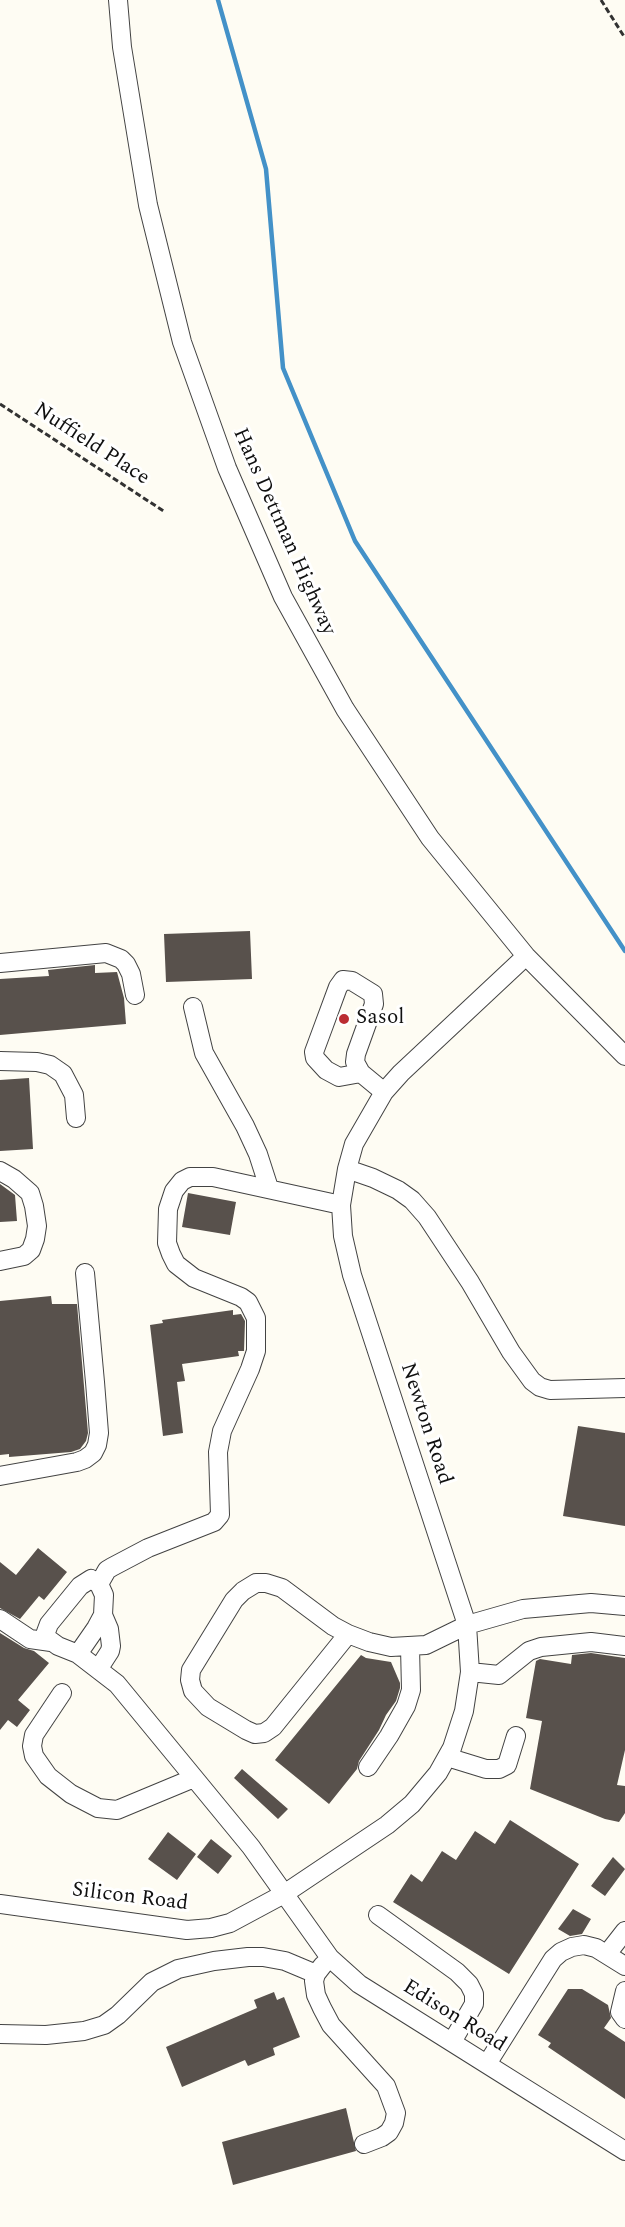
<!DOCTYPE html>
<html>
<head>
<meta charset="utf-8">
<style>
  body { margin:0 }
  canvas { display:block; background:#fefcf3 }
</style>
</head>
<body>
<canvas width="625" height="2227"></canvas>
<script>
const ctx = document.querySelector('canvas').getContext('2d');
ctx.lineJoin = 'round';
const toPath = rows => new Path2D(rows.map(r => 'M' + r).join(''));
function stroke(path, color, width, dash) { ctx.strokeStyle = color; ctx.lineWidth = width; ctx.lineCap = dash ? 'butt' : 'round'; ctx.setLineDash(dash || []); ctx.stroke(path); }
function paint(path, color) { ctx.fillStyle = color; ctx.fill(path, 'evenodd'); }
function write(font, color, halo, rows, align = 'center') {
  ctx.font = font + ' Spectral,serif'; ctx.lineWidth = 6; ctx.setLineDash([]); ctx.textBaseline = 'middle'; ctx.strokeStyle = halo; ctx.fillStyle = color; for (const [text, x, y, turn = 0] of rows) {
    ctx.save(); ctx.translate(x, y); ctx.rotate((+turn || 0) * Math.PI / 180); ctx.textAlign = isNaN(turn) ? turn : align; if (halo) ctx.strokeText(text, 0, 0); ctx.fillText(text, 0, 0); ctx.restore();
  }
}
const stream = toPath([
  [218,0,266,169,283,368,355,541,625,951]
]);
const building = toPath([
  [250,931,252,979,166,982,164,934],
  [95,965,95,973,117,972,124,998,126,1024,0,1035,0,979,49,976,48,970],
  [29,1078,33,1149,0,1151,0,1080],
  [0,1184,15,1195,17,1221,0,1222],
  [188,1193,236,1202,230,1235,182,1227],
  [51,1296,52,1304,77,1304,88,1433,86,1441,80,1449,71,1452,9,1457,9,1454,0,1455,0,1301],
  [233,1310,233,1315,241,1314,245,1321,244,1351,238,1351,239,1356,182,1364,185,1381,177,1382,183,1433,163,1436,150,1325,163,1323,162,1320],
  [578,1426,625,1433,625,1526,563,1516],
  [38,1548,67,1572,44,1600,39,1596,20,1619,0,1608,0,1562,16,1575],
  [0,1633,24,1648,34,1651,49,1663,18,1700,30,1710,17,1727,8,1720,0,1730],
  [591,1653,625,1658,625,1750,617,1785,625,1786,625,1813,619,1822,605,1819,530,1789,542,1721,526,1718,536,1661,540,1659,571,1664,572,1655],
  [361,1655,366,1658,391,1662,400,1683,400,1688,396,1701,386,1715,379,1730,359,1761,357,1769,329,1804,275,1760],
  [242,1769,288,1809,278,1819,234,1778],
  [510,1820,579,1864,509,1974,393,1902,411,1874,422,1882,442,1851,456,1860,475,1831,495,1844],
  [168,1832,196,1854,177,1880,148,1859],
  [211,1839,232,1856,218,1874,197,1857],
  [613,1857,625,1869,605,1896,591,1886],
  [573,1909,591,1919,582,1934,570,1936,558,1929],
  [568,1989,582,1989,608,2005,611,2018,604,2028,625,2042,625,2099,548,2047,551,2043,538,2035],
  [274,1992,277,2000,284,1997,300,2037,273,2048,275,2055,248,2066,245,2060,182,2087,166,2047,257,2008,254,2000],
  [346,2108,356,2151,233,2185,222,2142]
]);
const path = toPath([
  [601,0,625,38],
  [0,404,165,512]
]);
const minor = toPath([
  [118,0,122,47,148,205,182,342,227,468,283,597,345,709,430,838,526,956,625,1056],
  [0,963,106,953,121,959,126,964,131,974,135,995],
  [193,1007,204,1053,245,1126,258,1154,269,1188],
  [0,1061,37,1062,50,1065,63,1074,74,1095,76,1118],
  [361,1073,339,1077,326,1070,315,1058,314,1052,324,1025,338,987,343,980,352,981,373,994,374,1004,356,1054,355,1062,361,1073,384,1092],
  [347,1169,373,1178,398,1190,412,1200,427,1217,470,1282,511,1352,532,1381,540,1387,550,1390,625,1388],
  [0,1261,24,1256,31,1250,35,1239,37,1226,34,1206,30,1193,14,1179,0,1171],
  [0,1476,77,1462,85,1459,93,1453,97,1445,99,1433,95,1382,85,1273],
  [99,1584,107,1570,112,1567,148,1548,214,1522,220,1515,218,1452,222,1431,250,1369,256,1351,256,1318,248,1302,241,1297,194,1278,176,1264,171,1254,167,1243,168,1209,174,1191,182,1181,190,1177,213,1177,341,1205],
  [0,1619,30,1639,51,1642],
  [348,1634,273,1727,264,1733,255,1734,246,1730,208,1707,193,1691,190,1680,191,1670,234,1600,243,1591,256,1583,266,1583,282,1588,333,1626,348,1634,369,1642,391,1647,426,1645,467,1625,523,1609,591,1603,625,1606],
  [78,1654,96,1628,103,1615,104,1595,99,1584,91,1579,80,1586,49,1624,46,1632,47,1638,58,1646,78,1654,117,1684,251,1847,330,1958,359,1984,625,2151],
  [99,1668,110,1651,111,1646,109,1629,103,1615],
  [470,1672,499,1675,529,1651,541,1647,591,1642,625,1646],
  [62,1693,34,1735,32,1746,34,1756,48,1776,71,1794,98,1808,117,1810,194,1778],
  [447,1757,486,1769,499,1769,507,1765,516,1736],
  [368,1767,389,1736,406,1706,411,1690,410,1647],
  [0,1904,187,1930,211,1928,230,1923,284,1894,387,1825,412,1804,438,1773,452,1748,464,1711,470,1672,467,1625,352,1275,343,1236,341,1205,347,1169,354,1144,384,1092,401,1073,526,956],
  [378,1915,457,1972,469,1984,474,1994,474,2004,452,2042],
  [607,1954,625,1931],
  [323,1965,316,1974,314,1981,316,1995,322,2008,331,2025,386,2086,396,2113,394,2123,389,2132,382,2137,364,2144],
  [625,1991,620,2012,625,2019],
  [0,2034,46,2035,84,2031,104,2025,118,2015,152,1982,178,1969,214,1961,248,1957,263,1957,285,1961,316,1974],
  [487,2064,553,1959,561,1952,572,1947,584,1945,596,1948,625,1966]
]);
const markers = [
  [344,1019,6,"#bb2c31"]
];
const streetNames = [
  ["Nuffield Place",91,445,33],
  ["Hans Dettman Highway",283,532,66],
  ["Newton Road",425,1424,72],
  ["Silicon Road",130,1898,7],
  ["Edison Road",454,2017,32]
];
const poiNames = [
  ["Sasol",356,1019]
];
stroke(stream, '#4391c8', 4.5);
paint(building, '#58514c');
stroke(minor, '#434343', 20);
stroke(path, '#323232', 3, [6, 3]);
stroke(minor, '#fff', 18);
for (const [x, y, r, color] of markers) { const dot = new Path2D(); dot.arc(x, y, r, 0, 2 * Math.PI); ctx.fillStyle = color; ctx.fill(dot); stroke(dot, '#fff', 2); }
write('21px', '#101010', '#fff', streetNames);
write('21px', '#101010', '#fff', poiNames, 'left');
</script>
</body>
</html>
